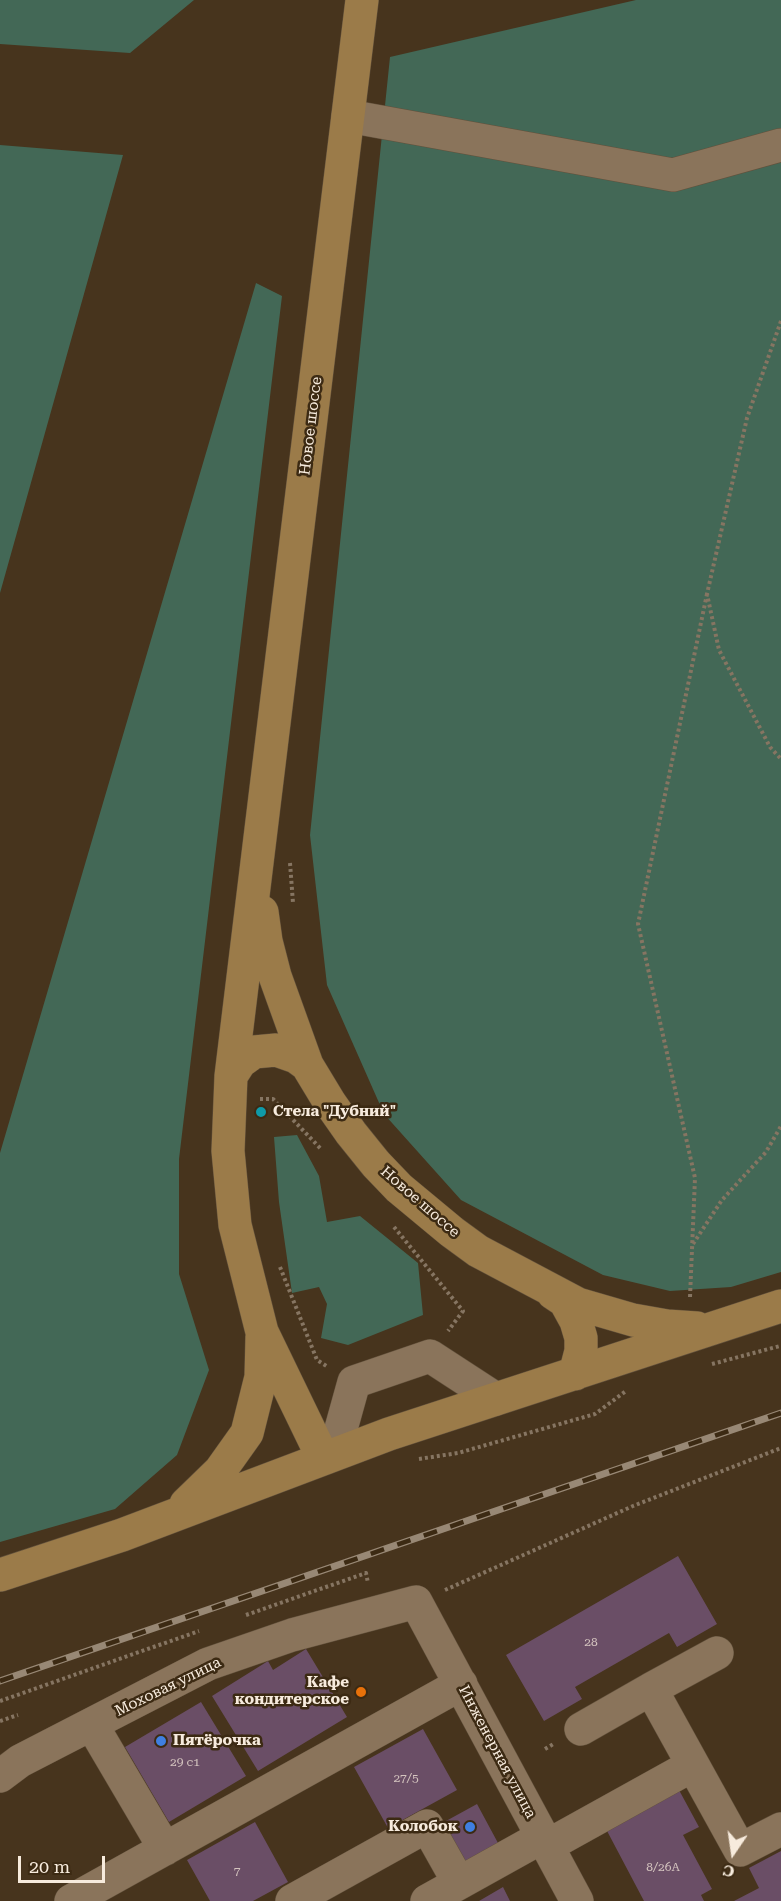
<!DOCTYPE html>
<html>
<head>
<meta charset="utf-8">
<style>
  body { margin:0 }
  #map { position:relative; width:781px; height:1901px; overflow:hidden; background:#47341d; font-family:"Roboto Serif",serif }
  canvas { display:block }
  .north { position:absolute; left:703px; top:1823px; width:60px; height:60px; -webkit-text-stroke:4px #3c2a13; paint-order:stroke; rotate:193deg; font-size:16px; font-weight:700; line-height:24px; text-align:center; color:#f7ebdd }
  .north::after { content:''; display:block; margin:auto; width:21px; height:27px; background:#f7ebdd; clip-path:polygon(50% 0,100% 100%,50% 72%,0 100%) }
  .scale { position:absolute; left:18px; top:1856px; width:87px; height:27px; box-sizing:border-box; border:3px solid #f7ebdd; border-top:0; padding-left:8px; font-size:18px; line-height:21px; white-space:nowrap; color:#f7ebdd; -webkit-text-stroke:4px #3c2a13; paint-order:stroke }
</style>
</head>
<body>
<div id="map">
<canvas width="781" height="1901"></canvas>
<div class="north">С</div>
<div class="scale">20 m</div>
</div>
<script>
const ctx = document.querySelector('canvas').getContext('2d');
ctx.lineJoin = 'round';
function paint(path, color) { ctx.fillStyle = color; ctx.fill(path, 'evenodd'); }
const toPath = rows => new Path2D(rows.map(r => 'M' + r).join(''));
function stroke(path, color, width, dash) { ctx.strokeStyle = color; ctx.lineWidth = width; ctx.lineCap = dash ? 'butt' : 'round'; ctx.setLineDash(dash || []); ctx.stroke(path); }
function write(font, color, halo, rows, align = 'center') {
  ctx.font = font + ' "Roboto Serif",serif'; ctx.lineWidth = 5; ctx.setLineDash([]); ctx.textBaseline = 'middle'; ctx.strokeStyle = halo; ctx.fillStyle = color; for (const [text, x, y, turn = 0] of rows) {
    ctx.save(); ctx.translate(x, y); ctx.rotate((+turn || 0) * Math.PI / 180); ctx.textAlign = isNaN(turn) ? turn : align; if (halo) ctx.strokeText(text, 0, 0); ctx.fillText(text, 0, 0); ctx.restore();
  }
}
const forest = toPath([
  [0,0,194,0,130,53,0,44],
  [636,0,781,0,781,1272,731,1287,670,1291,603,1275,461,1200,384,1114,327,985,310,835,390,57],
  [0,145,123,155,0,593],
  [256,283,282,296,179,1159,179,1274,209,1370,177,1455,115,1509,0,1542,0,1153],
  [297,1135,319,1176,327,1222,360,1216,418,1263,423,1315,348,1345,321,1338,327,1304,319,1287,292,1293,279,1202,274,1137]
]);
const building = toPath([
  [678,1556,717,1624,677,1647,669,1633,662,1637,575,1687,582,1699,544,1721,506,1655],
  [306,1649,347,1717,258,1771,212,1696,268,1661,273,1670],
  [201,1702,246,1776,169,1822,125,1747],
  [423,1729,457,1790,388,1828,354,1767],
  [679,1790,699,1827,683,1835,712,1889,701,1895,704,1901,644,1901,606,1829],
  [477,1804,498,1843,462,1863,448,1836,453,1833,446,1821],
  [255,1822,288,1882,253,1901,210,1901,187,1860],
  [781,1851,781,1901,734,1901,759,1888,749,1868],
  [503,1887,510,1901,479,1901]
]);
const path = toPath([
  [781,321,747,418,707,594,719,650,770,747,781,759],
  [290,863,293,903],
  [260,1099,273,1099,321,1149],
  [394,1227,463,1311,448,1331],
  [693,1244,722,1200,766,1152,781,1126],
  [280,1267,317,1360,328,1367],
  [690,1297,695,1178,638,924,707,594],
  [712,1364,780,1346],
  [419,1459,458,1453,595,1414,626,1391],
  [445,1590,633,1506,781,1448],
  [246,1615,366,1573,368,1583],
  [0,1701,199,1631],
  [0,1721,18,1715],
  [545,1749,555,1743]
]);
const minor = toPath([
  [348,116,673,175,781,145],
  [334,1454,354,1382,430,1356,496,1399],
  [651,1689,717,1653],
  [92,1725,165,1849],
  [581,1729,651,1689,693,1765],
  [0,1776,20,1761,208,1664,292,1635,416,1602,577,1901],
  [547,1846,693,1765,740,1850,781,1829],
  [71,1901,461,1684],
  [292,1901,427,1826,459,1883],
  [427,1901,542,1837]
]);
const major = toPath([
  [262,912,266,941,275,976,307,1065,330,1103,351,1133,376,1164,399,1188,452,1232,478,1251,578,1304,633,1320,667,1326,697,1328],
  [231,1076,240,1062,254,1052,276,1050,296,1057,307,1065],
  [553,1293,565,1301,576,1321,581,1338,581,1351,575,1374],
  [323,1458,262,1332,235,1225,228,1151,231,1076,362,0],
  [186,1504,220,1471,247,1433,261,1377,262,1337],
  [0,1575,122,1535,389,1434,781,1306]
]);
const rail = toPath([
  [0,1681,781,1413]
]);
const markers = [
  [261,1112,6,"#0f9aa8"],
  [361,1692,6,"#e8710a"],
  [161,1741,6,"#3f7fe0"],
  [470,1827,6,"#3f7fe0"]
];
const numberNames = [
  ["28",591,1642],
  ["29 с1",185,1762],
  ["27/5",406,1778],
  ["8/26А",663,1867],
  ["7",237,1871]
];
const streetNames = [
  ["Новое шоссе",311,426,-83],
  ["Новое шоссе",420,1202,41],
  ["Моховая улица",168,1687,-26],
  ["Инженерная улица",497,1752,62]
];
const poiNames = [
  ["Стела \"Дубний\"",273,1112],
  ["Кафе",349,1683,"right"],
  ["кондитерское",349,1700,"right"],
  ["Пятёрочка",173,1741],
  ["Колобок",458,1827,"right"]
];
paint(forest, '#436856');
paint(building, '#6a4e66');
stroke(minor, '#62513c', 34);
stroke(major, '#62513c', 34);
stroke(path, '#867562', 4, [3, 3]);
stroke(minor, '#8a745b', 33);
stroke(major, '#9b7b49', 33);
stroke(rail, '#988875', 7);
stroke(rail, '#3c2a13', 4.5, [14]);
for (const [x, y, r, color] of markers) { const dot = new Path2D(); dot.arc(x, y, r, 0, 2 * Math.PI); ctx.fillStyle = color; ctx.fill(dot); stroke(dot, '#3c2a13', 2); }
write('12px', '#d4c4bf', null, numberNames);
write('15px', '#f7ebdd', '#3c2a13', streetNames);
write('bold 15px', '#f7ebdd', '#3c2a13', poiNames, 'left');
</script>
</body>
</html>
